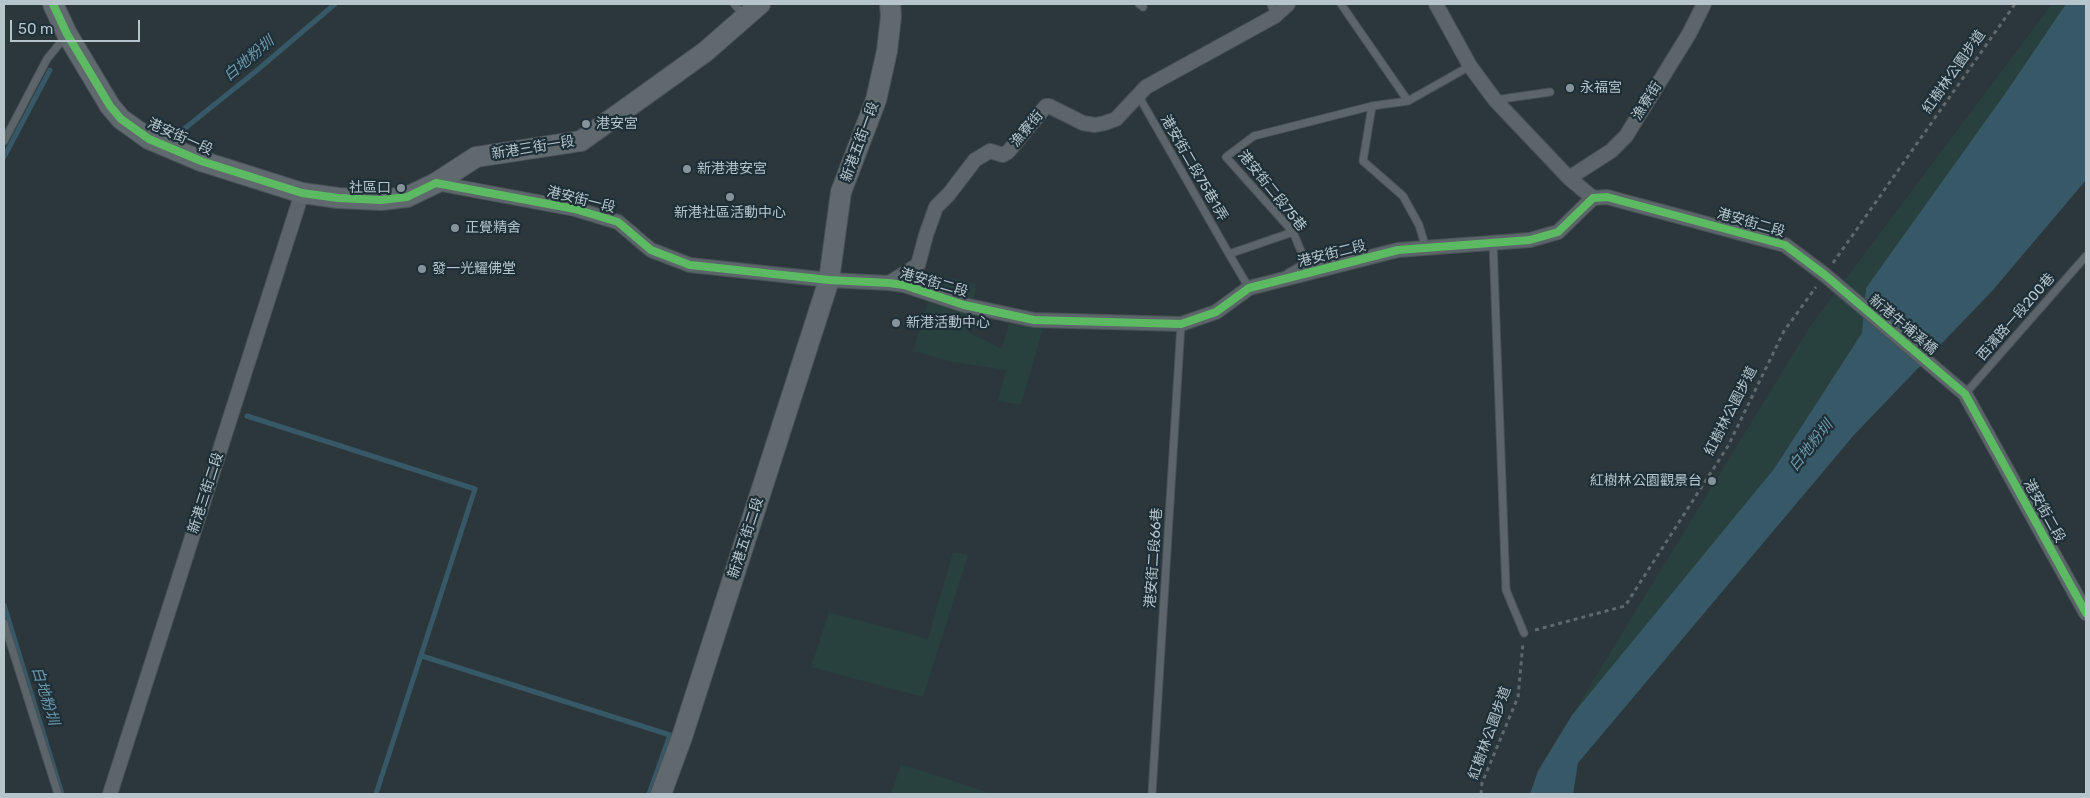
<!DOCTYPE html>
<html>
<head>
<meta charset="utf-8">
<style>
  body { margin:0 }
  #map { position:relative; width:2090px; height:798px; overflow:hidden; background:#2c373c; font-family:Rubik,sans-serif }
  canvas { display:block }
  .frame { position:absolute; inset:0; border:5px solid #b6c5cc; pointer-events:none }
  .scale { position:absolute; left:10px; top:20px; width:130px; height:22px; box-sizing:border-box; border:2px solid #b6c5cc; border-top:0; padding-left:6px; font-size:15px; line-height:18px; white-space:nowrap; color:#b6c5cc; -webkit-text-stroke:4px #1e2f37; paint-order:stroke }
</style>
</head>
<body>
<div id="map">
<canvas width="2090" height="798"></canvas>
<div class="frame"></div>
<div class="scale">50 m</div>
</div>
<script>
const ctx = document.querySelector('canvas').getContext('2d');
ctx.lineJoin = 'round';
function paint(path, color) { ctx.fillStyle = color; ctx.fill(path, 'evenodd'); }
const toPath = rows => new Path2D(rows.map(r => 'M' + r).join(''));
function stroke(path, color, width, dash) { ctx.strokeStyle = color; ctx.lineWidth = width; ctx.lineCap = dash ? 'butt' : 'round'; ctx.setLineDash(dash || []); ctx.stroke(path); }
function write(font, color, halo, rows, align = 'center') {
  ctx.font = font + ' Rubik,"Noto Sans TC",sans-serif'; ctx.lineWidth = 4.5; ctx.setLineDash([]); ctx.textBaseline = 'middle'; ctx.strokeStyle = halo; ctx.fillStyle = color; for (const [text, x, y, turn = 0] of rows) {
    ctx.save(); ctx.translate(x, y); ctx.rotate((+turn || 0) * Math.PI / 180); ctx.textAlign = isNaN(turn) ? turn : align; if (halo) ctx.strokeText(text, 0, 0); ctx.fillText(text, 0, 0); ctx.restore();
  }
}
const green = toPath([
  [2052,4,2086,4,2086,102,1572,715,1811,325],
  [900,267,976,284,969,332,1002,349,1009,324,1043,328,1021,405,998,401,1006,370,953,362,913,351,930,294,890,282],
  [953,552,968,555,923,697,811,667,829,612,928,639],
  [901,764,993,794,891,794]
]);
const water = toPath([
  [2066,4,2086,4,2086,180,1993,290,1854,435,1578,763,1573,794,1530,794,1538,771,1572,715,1774,469,1862,333,1866,288,2007,91]
]);
const stream = toPath([
  [179,133,255,72,335,4],
  [4,157,50,70],
  [247,416,475,489,376,794],
  [4,605,62,794],
  [422,656,670,735,649,794]
]);
const path = toPath([
  [1833,263,2015,4],
  [1535,630,1625,606,1728,446,1784,331,1816,287],
  [1481,794,1482,783,1518,697,1523,643]
]);
const lane = toPath([
  [734,4,745,16],
  [1139,4,1143,7],
  [1271,4,1275,16],
  [1341,4,1408,101],
  [1138,95,1229,254,1293,232],
  [1495,100,1550,92],
  [4,141,47,59,65,37],
  [1493,242,1506,590,1524,633],
  [1426,248,1419,225,1403,196,1363,161,1372,106,1408,101,1470,66],
  [1229,254,1249,288],
  [1288,273,1306,263,1293,232,1226,157,1254,136,1372,106],
  [1965,394,2086,256],
  [4,623,58,794],
  [1152,794,1181,324]
]);
const street = toPath([
  [1436,4,1470,66,1495,100,1569,178,1593,198],
  [1569,178,1611,151,1626,136,1689,34,1704,4],
  [436,183,575,209,618,222,651,250,690,265,829,280,889,283,904,285,964,305,1034,320,1181,324,1216,312,1249,288,1398,250,1530,240,1558,232,1593,198,1607,197,1785,245,1825,275,1965,394,2086,613],
  [889,283,918,265,926,235,936,207,949,194,975,160,990,151,1003,155,1008,152,1046,106,1049,106,1083,123,1095,125,1105,123,1116,119,1146,87,1275,16,1288,4],
  [110,794,302,193]
]);
const secondary = toPath([
  [53,4,67,34,110,106,121,119,149,139,201,161,302,193,338,198,381,200,407,197,436,183,476,157,581,141,705,52,760,4],
  [661,794,682,737,829,280,841,192,876,100,887,51,891,16,890,4]
]);
const cycleway = toPath([
  [53,4,67,34,110,106,121,119,149,139,201,161,302,193,338,198,381,200,407,197,436,183,575,209,618,222,651,250,690,265,829,280,889,283,904,285,964,305,1034,320,1181,324,1216,312,1249,288,1398,250,1530,240,1558,232,1593,198,1607,197,1785,245,1825,275,1965,394,2086,613]
]);
const markers = [
  [1570,88,5,"#86939a"],
  [586,124,5,"#86939a"],
  [687,169,5,"#86939a"],
  [401,188,5,"#86939a"],
  [730,197,5,"#86939a"],
  [455,228,5,"#86939a"],
  [422,269,5,"#86939a"],
  [896,323,5,"#86939a"],
  [1712,481,5,"#86939a"]
];
const streetNames = [
  ["紅樹林公園步道",1954,72,-55],
  ["漁寮街",1647,101,-58],
  ["漁寮街",1027,129,-50],
  ["港安街一段",180,137,24],
  ["新港五街一段",860,142,-70],
  ["新港三街一段",533,148,-9],
  ["港安街二段75巷1弄",1194,168,60],
  ["港安街二段75巷",1272,191,51],
  ["港安街一段",581,200,14],
  ["港安街二段",1751,223,16],
  ["港安街二段",1332,254,-14],
  ["港安街二段",934,283,16],
  ["西濱路一段200巷",2016,317,-49],
  ["新港牛埔溪橋",1903,325,40],
  ["紅樹林公園步道",1731,411,-63],
  ["新港三街二段",206,493,-72],
  ["港安街二段",2044,511,61],
  ["新港五街二段",746,538,-72],
  ["港安街二段66巷",1154,558,-86],
  ["紅樹林公園步道",1490,733,-70]
];
const poiNames = [
  ["永福宮",1580,88],
  ["港安宮",596,124],
  ["新港港安宮",697,169],
  ["社區口",391,188,"right"],
  ["新港社區活動中心",730,213,"center"],
  ["正覺精舍",465,228],
  ["發一光耀佛堂",432,269],
  ["新港活動中心",906,323],
  ["紅樹林公園觀景台",1702,481,"right"]
];
const waterNames = [
  ["白地粉圳",249,59,-40],
  ["白地粉圳",1811,446,-51],
  ["白地粉圳",45,696,73]
];
paint(green, '#28413f');
paint(water, '#375867');
stroke(stream, '#375867', 5);
stroke(lane, '#4a5256', 9);
stroke(street, '#4a5256', 16);
stroke(secondary, '#4a5256', 22);
stroke(path, '#5f696b', 3, [4, 4]);
stroke(lane, '#5c6569', 7);
stroke(street, '#5c6569', 14);
stroke(secondary, '#606a6e', 20);
stroke(cycleway, '#5cba63', 8);
for (const [x, y, r, color] of markers) { const dot = new Path2D(); dot.arc(x, y, r, 0, 2 * Math.PI); ctx.fillStyle = color; ctx.fill(dot); stroke(dot, '#1e2f37', 2); }
write('14px', '#b6c5cc', '#1e2f37', streetNames);
write('14px', '#b6c5cc', '#1e2f37', poiNames, 'left');
write('italic 15px', '#6e9aad', '#1e2f37', waterNames);
</script>
</body>
</html>
